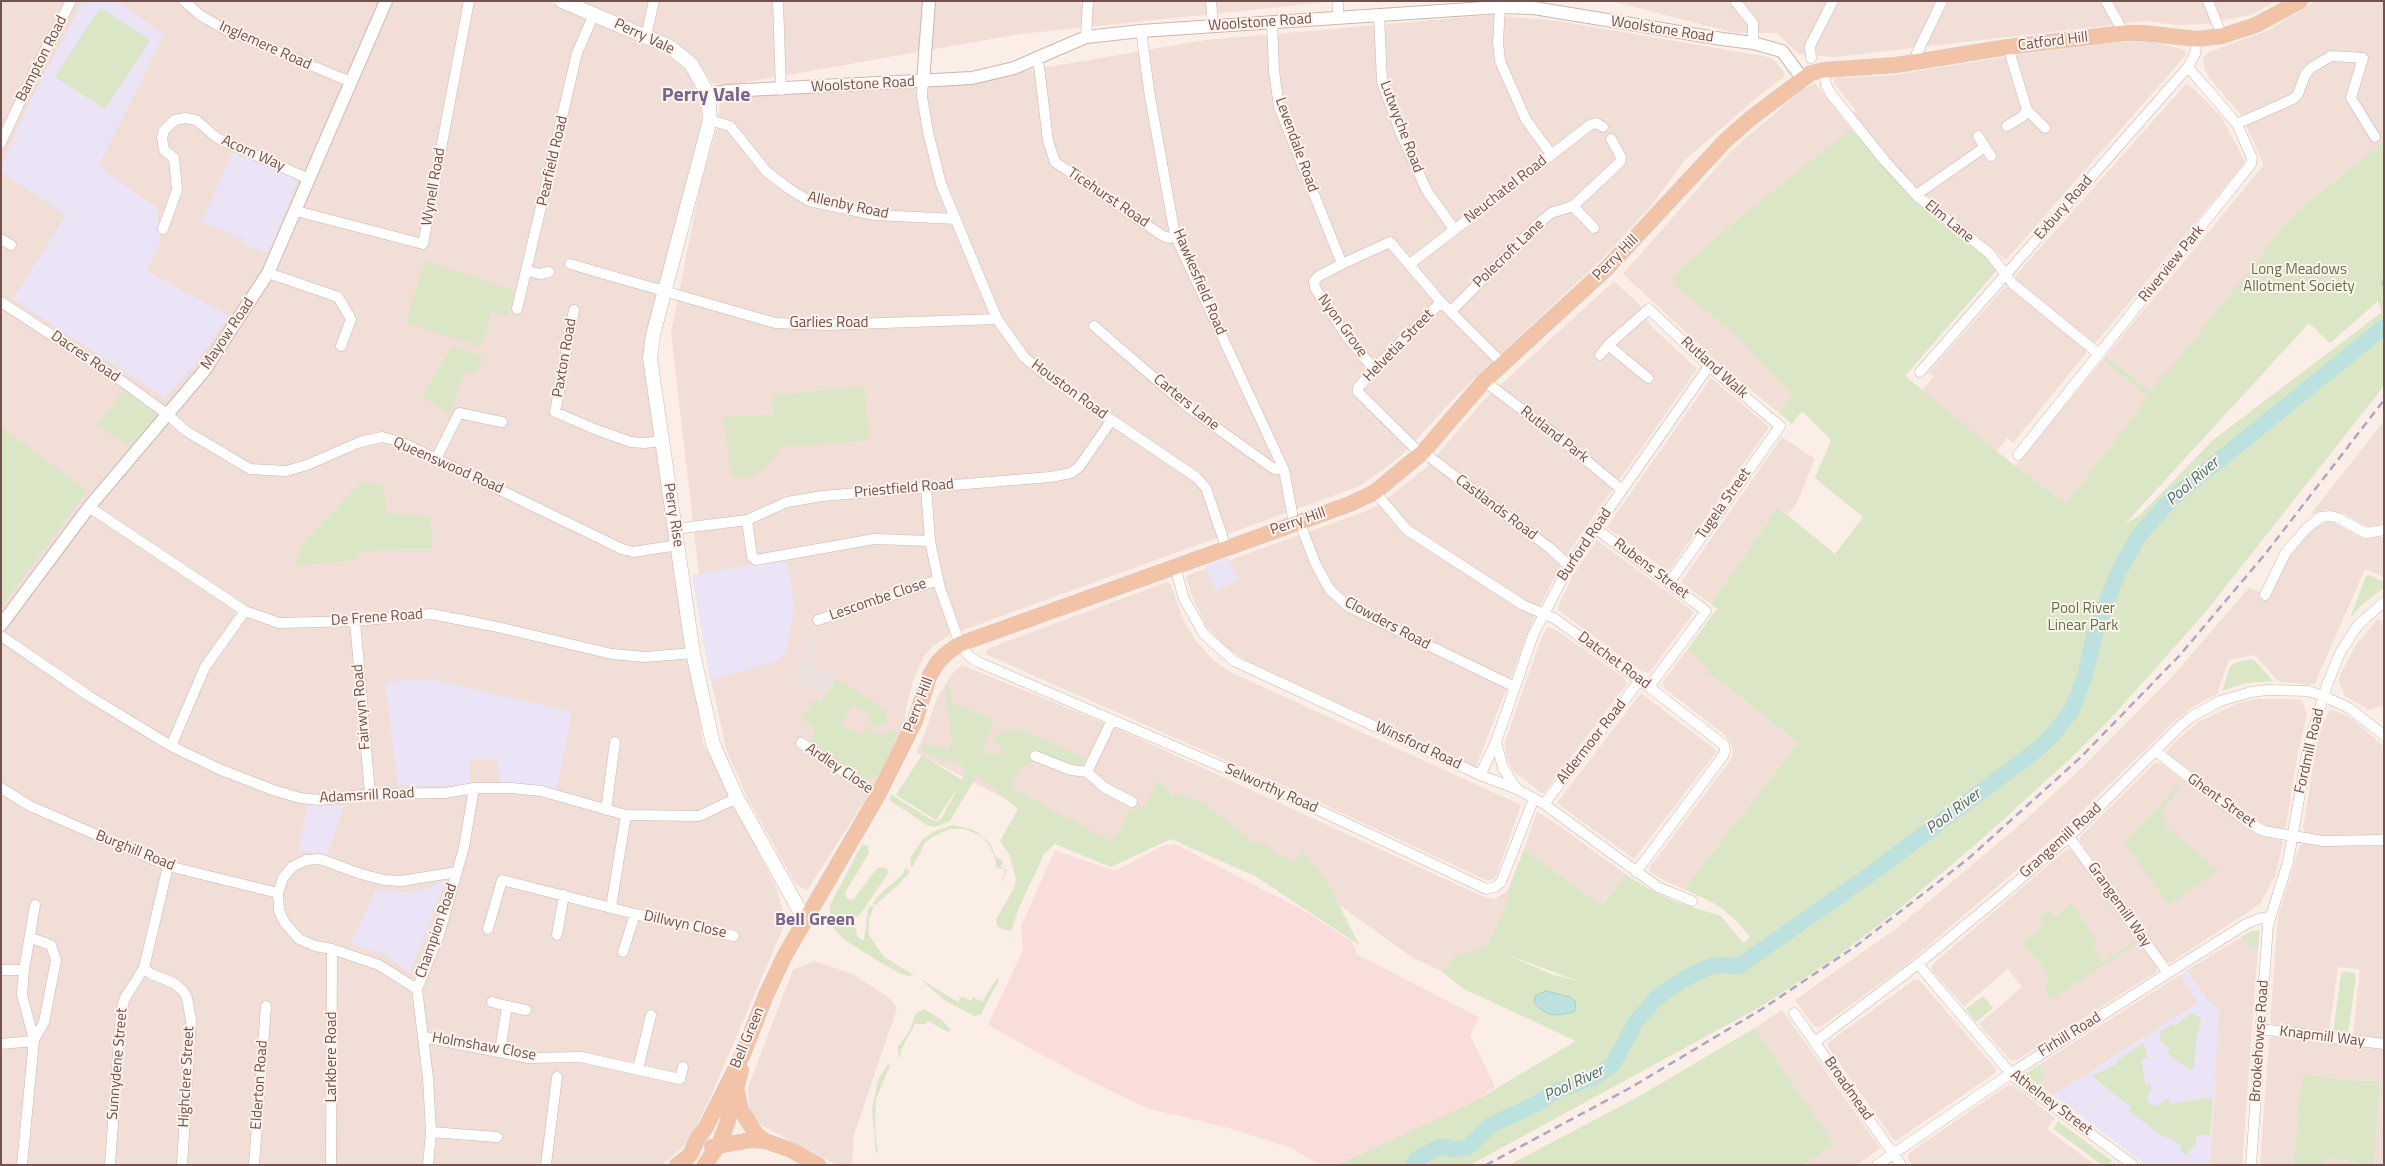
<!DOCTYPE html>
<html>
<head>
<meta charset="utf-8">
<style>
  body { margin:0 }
  #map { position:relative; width:2385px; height:1166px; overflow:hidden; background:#faeee6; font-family:"Titillium Web",sans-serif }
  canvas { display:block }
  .frame { position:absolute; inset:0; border:2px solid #71524e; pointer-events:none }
</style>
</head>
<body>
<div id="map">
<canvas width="2385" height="1166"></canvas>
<div class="frame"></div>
</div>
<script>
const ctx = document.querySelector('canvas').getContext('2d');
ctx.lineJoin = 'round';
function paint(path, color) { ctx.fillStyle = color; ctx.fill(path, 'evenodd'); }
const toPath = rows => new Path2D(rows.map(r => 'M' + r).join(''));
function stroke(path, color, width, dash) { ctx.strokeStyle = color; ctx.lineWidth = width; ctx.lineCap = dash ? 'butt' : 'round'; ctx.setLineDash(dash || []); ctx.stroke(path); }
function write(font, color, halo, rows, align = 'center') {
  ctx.font = font + ' "Titillium Web",sans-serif'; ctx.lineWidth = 4; ctx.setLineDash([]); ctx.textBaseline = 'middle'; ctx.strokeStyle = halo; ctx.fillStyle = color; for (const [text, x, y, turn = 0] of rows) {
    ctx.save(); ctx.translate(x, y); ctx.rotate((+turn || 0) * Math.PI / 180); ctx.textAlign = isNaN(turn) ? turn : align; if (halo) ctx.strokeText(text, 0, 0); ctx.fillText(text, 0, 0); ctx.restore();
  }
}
const residential = toPath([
  [1,1,546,1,579,14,672,58,682,65,690,76,701,106,702,131,647,344,703,743,777,889,786,921,710,1098,689,1141,662,1165,1,1165],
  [580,1,1337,1,1020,34,730,85,715,84,709,79,697,60,664,37],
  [1612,1,2276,1,2253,14,2206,24,2177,25,2145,21,1835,57,1799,54,1777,33,1735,33],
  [2315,1,2384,1,2384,141,2294,214,2167,374,2165,372,2150,391,2106,356,2263,166,2262,161,2242,116,2210,79,2205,70,2203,58,2209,52,2269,30],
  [1490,15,1558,21,1763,56,1773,59,1784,72,1784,77,1762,93,1685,160,1651,206,1607,254,1459,393,1401,456,1360,486,949,635,933,646,924,656,913,681,905,711,905,734,890,761,808,889,805,890,795,883,748,799,726,749,711,679,671,332,700,187,717,128,720,104,722,99,1013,73,1206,40],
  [2147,41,2182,49,2186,51,2185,56,2006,260,1921,192,1888,158,1851,114,1856,111,1834,83,1834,79,1837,78,1894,75,2017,55,2118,42],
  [1815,83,1851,129,1736,220,1672,277,1675,285,1737,335,1792,394,1779,413,1720,364,1623,274,1731,151,1802,90],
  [2186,84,2193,88,2222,118,2245,162,2094,345,2016,281,2016,275],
  [1614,281,1639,304,1650,325,1697,369,1570,550,1551,584,1533,620,1476,767,1246,660,1224,646,1206,625,1194,601,1186,578,1188,575,1369,510,1388,498,1428,466,1483,401],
  [2005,287,2010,287,2086,350,2086,353,2013,443,2007,438,1997,451,1922,391,1934,376,1929,372],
  [2103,360,2148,397,2066,504,2015,466],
  [1711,378,1769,427,1668,572,1607,527],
  [2384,421,2384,524,2366,526,2345,514,2331,510,2324,510,2310,515],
  [1782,437,1815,459,1796,504,1788,514,1778,507,1711,604,1681,582],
  [2328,522,2334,523,2364,539,2384,537,2384,577,2365,569,2315,683,2310,685,2278,681,2255,655,2229,660,2217,694,2192,707,2171,724,2063,830,1907,964,1820,1027,1814,1026,1795,1000,1897,928,2023,822,2085,765,2171,678,2249,588,2260,592,2258,596,2269,600,2284,565,2312,528],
  [1597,540,1694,612,1649,673,1641,671,1558,610,1558,606,1573,575],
  [1167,582,1171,585,1183,619,1196,641,1212,659,1230,672,1521,805,1496,876,1491,880,1486,880,1284,786,985,654,989,648],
  [2378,619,2384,622,2384,706,2369,710,2345,696,2339,681,2340,675,2356,645],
  [1548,627,1556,630,1623,677,1627,684,1543,794,1512,770,1506,756,1505,742,1541,639],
  [1687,650,1709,669,1706,672,1710,676,1723,683,1798,743,1684,889,1667,882,1650,872,1649,868,1730,761,1733,754,1732,745,1724,734,1664,688,1663,682],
  [962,665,1116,728,1484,897,1495,899,1508,890,1508,900,1487,947,1455,956,1441,971,1412,957,1324,894,1157,794,1118,858,916,752,925,733,937,698,952,674],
  [1641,693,1717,751,1634,859,1557,803],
  [2257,699,2297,699,2302,701,2307,715,2297,757,2286,826,2283,829,2268,827,2258,822,2167,755,2167,751,2176,741,2198,722,2239,703],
  [2334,710,2354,720,2384,747,2384,835,2323,836,2305,833,2303,829,2318,735,2329,711],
  [2155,763,2160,763,2182,779,2157,809,2124,842,2217,870,2166,829,2161,812,2184,780,2255,833,2265,837,2281,840,2283,843,2275,876,2260,904,2171,962,2165,961,2080,842,2080,837],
  [1537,812,1558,825,1625,874,1603,903,1598,903,1524,849],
  [2303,843,2324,846,2384,846,2384,1039,2353,1035,2360,969,2338,967,2329,1032,2273,1025,2270,1022,2278,917,2300,846],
  [2067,849,2072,850,2137,939,2103,962,2092,945,2097,942,2070,903,2055,916,2049,909,2045,924,2023,943,2049,975,2045,990,2050,1000,2140,942,2157,967,2156,972,2017,1060,2010,1060,1979,1024,2022,987,2008,969,1964,1006,1931,969,1933,964],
  [2240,938,2250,946,2258,949,2242,1165,2210,1165,2215,1085,2206,999,2187,970],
  [814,961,850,973,890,998,897,1008,854,1135,852,1163,849,1165,837,1165,750,1119,748,1087,793,970],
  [2180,975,2198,1003,2053,1095,2039,1085,2043,1074,2040,1064],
  [1914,980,1920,981,1996,1069,1995,1073,1897,1140,1894,1140,1828,1047,1829,1042],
  [1782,1010,1880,1148,1857,1165,1804,1165,1834,1144,1755,1028],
  [2272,1036,2384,1049,2384,1165,2374,1165,2380,1081,2345,1080,2302,1076,2293,1165,2260,1165,2269,1039],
  [2008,1085,2013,1085,2055,1118,2047,1129,2095,1165,1912,1165,1908,1159,1909,1153],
  [2326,1158,2351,1161,2359,1165,2324,1165]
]);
const commercial = toPath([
  [1175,844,1303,910,1350,940,1355,947,1356,954,1479,1017,1470,1035,1495,1087,1475,1101,1337,1165,1321,1165,1291,1148,1229,1128,1146,1108,1079,1075,988,1025,1023,950,1021,926,1055,850,1112,870,1119,869,1164,845]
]);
const industrial = toPath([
  [810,630,815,632,811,662,823,675,836,671,836,678,825,696,793,675,804,658]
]);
const education = toPath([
  [83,1,118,1,164,35,98,166,157,208,160,243,147,271,229,316,193,367,165,398,13,299,66,215,1,172,1,168,26,109],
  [232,153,298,179,268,254,242,244,244,239,202,222],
  [787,558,794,603,793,614,787,648,780,660,710,680,692,575],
  [1228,558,1238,580,1216,591,1205,566],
  [431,679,572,712,556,793,501,785,497,759,470,760,470,786,398,785,385,682],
  [308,804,344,806,327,855,298,850],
  [446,880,410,972,381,953,351,944,375,890,405,893,426,889],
  [2187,970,2205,999,2219,1009,2210,1165,2146,1165,2053,1095,2198,1003,2180,975]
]);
const green = toPath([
  [100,8,150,40,105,109,55,77],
  [1851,129,1910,195,1983,254,1997,270,1905,376,2015,466,2066,504,2148,397,2103,360,2106,356,2150,391,2165,372,2167,373,2294,214,2384,141,2384,386,2203,615,2111,718,2071,758,1975,845,1893,914,1834,959,1758,1008,1470,1165,1337,1165,1475,1101,1576,1041,1464,989,1441,971,1455,956,1487,947,1508,900,1508,890,1524,849,1598,903,1604,903,1625,874,1649,889,1676,902,1721,916,1743,943,1750,938,1739,923,1717,905,1684,889,1798,743,1723,683,1706,673,1709,669,1687,650,1717,609,1711,604,1778,507,1835,554,1863,517,1815,478,1831,440,1802,411,1792,424,1779,413,1792,394,1737,336,1675,285,1672,277,1736,220],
  [2378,301,2382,312,2213,440,2140,515,2124,525,2309,323,2330,343],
  [1500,952,1578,981,1553,975],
  [425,261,515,291,507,316,492,312,481,347,405,322],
  [452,346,483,356,476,373,465,371,450,414,422,397],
  [864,387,869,440,780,447,769,464,752,476,732,478,723,417,774,415,772,395],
  [124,390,158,416,131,446,97,426],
  [1,427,87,491,1,607],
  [362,482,384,486,386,513,430,516,432,549,397,549,357,553,354,560,296,565,302,543],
  [2369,575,2384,582,2384,588,2364,603,2350,618,2366,576],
  [2251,659,2256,662,2273,681,2246,683,2222,691,2230,667,2234,663],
  [836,679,887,711,886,723,876,726,870,722,873,716,853,704,841,725,862,736,868,727,882,737,888,732,895,731,893,747,877,777,864,780,810,744,814,730,812,726,802,719,815,699,821,703],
  [945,685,948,685,952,703,994,720,982,754,1005,754,992,737,1015,728,1077,754,1085,761,1080,764,1067,765,1035,752,1028,766,1023,765,1011,788,1112,842,1121,830,1127,814,1129,810,1144,806,1157,781,1170,789,1169,796,1172,797,1177,792,1192,800,1205,804,1258,846,1261,843,1270,847,1276,855,1286,857,1293,863,1302,853,1309,857,1328,883,1359,945,1255,876,1171,839,1111,867,1055,844,1044,854,1019,908,1011,931,999,928,996,924,997,918,1015,886,1016,879,1009,854,1000,841,1018,809,977,775,950,821,943,824,934,827,927,825,889,800,892,795,932,820,937,821,941,819,960,784,936,820,896,795,922,755,962,780,963,778,965,769,957,761,946,762,920,750,924,743,949,750,952,742],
  [2182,779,2184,780,2162,812,2166,828,2218,870,2169,905,2124,842,2157,809],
  [953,825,974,830,990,843,996,857,1003,861,1001,867,1007,869,1001,885,1005,869,997,868,994,855,988,843,982,837,965,829,950,829,932,837,925,843,912,868,911,867,910,858,923,839,935,831],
  [862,844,868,846,869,853,845,893,847,899,853,900,877,868,885,868,889,872,859,916,853,917,843,914,840,917,856,929,857,936,861,940,864,940,868,909,871,906,874,906,869,920,869,935,884,957,914,975,908,976,899,973,881,963,842,938,829,923,830,905],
  [905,868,911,871,896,887,875,905,873,904,878,896,903,874],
  [2071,903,2098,942,2093,946,2103,962,2137,939,2140,942,2050,1000,2045,990,2049,975,2023,943,2045,924,2039,918,2049,909,2055,916],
  [2260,930,2258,949,2250,946,2240,938,2251,931],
  [2344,971,2354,973,2356,976,2348,1034,2333,1032,2341,974],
  [919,978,958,1002,962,996,971,1001,973,997,982,1002,997,978,999,980,981,1014,974,1016,944,1000],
  [1983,996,1993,1008,1976,1022,1966,1009],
  [924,1009,941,1019,951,1030,948,1032,928,1021,925,1024,915,1024,901,1050,900,1057,898,1056,898,1047,910,1030,915,1014],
  [2191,1013,2201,1018,2199,1031,2197,1032,2194,1067,2192,1071,2167,1053,2170,1049,2161,1042,2160,1032,2173,1024,2175,1026],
  [1755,1028,1834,1144,1804,1165,1509,1165,1636,1098],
  [2144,1043,2147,1058,2141,1059,2145,1084,2150,1084,2151,1090,2147,1096,2148,1102,2153,1106,2160,1105,2164,1100,2169,1099,2170,1104,2213,1097,2210,1135,2197,1135,2196,1142,2187,1155,2180,1150,2182,1147,2168,1136,2166,1138,2161,1135,2129,1111,2131,1107,2092,1076,2117,1064,2116,1061],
  [888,1064,890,1066,876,1099,875,1129,878,1153,876,1152,872,1110,878,1080],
  [2040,1064,2043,1074,2039,1085,2025,1074],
  [2302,1075,2345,1080,2380,1081,2374,1165,2359,1165,2351,1161,2326,1158,2324,1165,2293,1165],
  [2058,1121,2112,1161,2109,1165,2102,1165,2053,1129]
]);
const water = toPath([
  [1546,991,1570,997,1575,1001,1576,1009,1574,1012,1559,1015,1549,1014,1539,1008,1534,1002,1535,996,1546,991]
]);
const stream = toPath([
  [2382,284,2384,280]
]);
const river = toPath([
  [1413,1165,1417,1159,1439,1147,1446,1147,1454,1150,1468,1147,1491,1125,1536,1104,1554,1092,1597,1076,1613,1064,1636,1022,1656,998,1686,978,1713,965,1739,966,1872,873,2033,753,2051,737,2072,710,2085,676,2095,633,2117,575,2138,537,2171,499,2384,327]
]);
const minor = toPath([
  [184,1,200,15,224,29,351,82],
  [778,1,781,90],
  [1211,1,1213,26],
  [1338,1,1338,17],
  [1735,1,1753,23,1753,43],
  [2106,1,2124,33],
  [2208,1,2222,36],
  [1500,7,1498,42,1500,61,1526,120,1551,154],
  [1379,15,1382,82,1401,134,1427,191,1454,229],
  [1272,21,1274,71,1279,107,1342,264],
  [1141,31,1150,97,1175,235,1284,470,1294,523],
  [646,36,654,1],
  [1086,37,1088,1],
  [1811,58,1810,46,1833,1],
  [1035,59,1039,66,1048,141,1055,162,1163,236,1169,238,1175,235],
  [1918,61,1917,53,1942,1],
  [1824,70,1826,85,1831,94,1885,161,1916,195,1989,253,2013,284,2099,354],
  [923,82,922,96,928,132,941,184,997,319,1024,357,1048,377,1196,477,1206,488,1226,547],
  [2027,110,2045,128],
  [710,120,730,126,767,172,788,188,809,201,875,215,956,219],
  [2237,124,2293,99,2298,94,2305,75,2311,68,2331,56,2363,58,2351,98,2375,137],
  [2007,126,2023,116,2027,110,2008,47],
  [1978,136,1985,147],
  [1,143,36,68,71,1],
  [1916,195,1985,147,1991,156],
  [1573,206,1594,228],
  [296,211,423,244,469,1],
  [163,229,177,190,174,158,164,150,162,138,164,130,175,120,185,118,196,120,217,138,309,179],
  [1,239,11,245],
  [570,264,775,323,825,325,997,319],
  [1410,264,1590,125,1596,123,1603,127],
  [528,271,540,274,549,272],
  [268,273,338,297,351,319,341,346],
  [1,302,116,377,167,414,186,431,250,469,286,471,307,465,360,442,382,437,401,442,622,549,633,552,678,545],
  [517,309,577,53,594,14],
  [574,310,555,412,597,430,631,442,644,443,662,441],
  [1451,311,1539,223,1551,213,1573,206,1620,162,1621,157,1611,139],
  [1094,326,1189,408,1274,469,1284,470],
  [1608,345,1648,378],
  [1600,355,1608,345,1649,309,1709,366,1780,426,1669,583],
  [1374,369,1347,337,1315,288,1314,281,1319,276,1342,264,1390,242,1441,302,1502,363],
  [1920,372,2188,67,2195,54,2197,39],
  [1484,381,1552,432,1622,490],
  [1423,452,1551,549,1569,566],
  [1421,454,1358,392,1358,388,1374,369,1441,302],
  [2018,455,2251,164,2252,158,2237,124,2188,67],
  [436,459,459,413,502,422],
  [926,488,930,541,940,588,960,644,969,656,978,662,1278,791,1486,889,1495,887,1501,882,1534,798],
  [1375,492,1407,530,1523,605,1554,618,1649,687,1724,745,1725,751,1723,756,1636,872],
  [89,507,245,611,279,623,355,621,431,614,493,626,612,654,645,657,693,653],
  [747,520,752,557,756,560,874,539,930,541],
  [1299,521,1316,565,1330,590,1349,607,1515,687],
  [1595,528,1706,611,1649,687],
  [675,529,747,520,787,502,822,496,1050,477,1071,473,1079,467,1111,421],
  [1175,567,1184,599,1204,634,1234,661,1480,775,1517,789,1544,804,1658,887,1692,901],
  [2265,595,2286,552,2307,528,2321,517,2331,516,2338,518,2366,533,2384,530],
  [818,620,938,580],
  [355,621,370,794],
  [1,636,89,696,171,746,219,769,273,790,300,798,320,800,370,794,445,793,474,788,512,788,541,791,626,815,699,816,737,798],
  [1496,742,1503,768,1516,788],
  [801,743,878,795],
  [171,746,205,667,245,611],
  [2155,751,2249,823,2264,831,2323,841,2384,840],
  [1035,756,1071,770,1087,772,1104,787,1132,802],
  [1087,772,1112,720],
  [1480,775,1496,742,1533,635,1569,566,1709,366],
  [1,788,30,806,168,866,278,893],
  [1544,804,1640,680],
  [606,810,615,742],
  [2069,837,2168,973],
  [168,866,144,968,151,974,174,983,183,991,187,998,191,1020,182,1165],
  [611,907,626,815],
  [488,929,502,880,635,914,734,936],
  [557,935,564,895],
  [31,938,51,945,56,960,44,1022,34,1040,22,995,24,970,35,905],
  [623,952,635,914],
  [1918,964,2014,1077,2133,1165],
  [1,970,24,970],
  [417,989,379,965,332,949,315,946,299,939,285,923,279,911,278,893,283,878,292,867,306,860,320,859,361,874,384,880,401,881,457,872],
  [492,1002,507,1006],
  [1794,1013,1901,1165],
  [2261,1029,2384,1044],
  [423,1037,529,1058,581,1057,680,1079,683,1067],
  [1815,1042,1918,964,2004,893,2069,837,2178,728,2191,717,2220,701,2251,692,2267,690,2308,691,2323,696,2349,708,2384,735],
  [1,1044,34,1041],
  [500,1051,507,1006,526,1010],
  [638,1069,651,1015],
  [431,1132,497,1137],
  [22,1165,34,1040],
  [110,1165,121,1011,125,998,144,968],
  [254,1165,266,1006],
  [331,1165,332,949],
  [428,1165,431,1132,428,1078,417,989,439,935,457,872,464,847,474,788],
  [546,1165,557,1077],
  [1877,1165,2010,1074,2168,973,2246,924,2258,919,2269,917],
  [2251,1165,2268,925,2288,862,2308,747,2327,685,2340,653,2358,625,2384,602]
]);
const tertiary = toPath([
  [923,82,929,1],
  [708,94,728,91,972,78,1014,68,1086,37,1141,31,1500,7,1534,8,1722,39,1753,43,1782,51,1802,78],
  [1,625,89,507,204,371,268,273,386,1]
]);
const secondary = toPath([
  [562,1,670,47,691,64,708,94,710,120,653,335,650,358,693,653,713,744,737,798,805,920]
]);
const primary = toPath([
  [737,1092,741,1110,756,1134,765,1141,791,1150,818,1165],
  [712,1147,751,1140,765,1141],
  [677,1165,690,1155,699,1136,705,1129,743,1054,766,995,785,955,878,795,915,721,929,677,937,663,947,653,960,644,1350,504,1375,492,1423,452,1484,381,1607,268,1726,140,1751,118,1811,73,1824,70,1896,65,2008,47,2124,33,2143,33,2197,39,2222,36,2256,25,2300,1],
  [705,1165,719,1144,727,1124,741,1070]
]);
const rail = toPath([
  [1486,1165,1630,1088,1762,1009,1856,946,1969,858,2080,758,2180,655,2266,553,2384,400]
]);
const streetNames = [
  ["Woolstone Road",1260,23,-4],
  ["Woolstone Road",1662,30,9],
  ["Perry Vale",644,37,25],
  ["Catford Hill",2053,42,-7],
  ["Inglemere Road",265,46,24],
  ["Bampton Road",42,59,-63],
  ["Woolstone Road",863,85,-3],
  ["Lutwyche Road",1401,127,69],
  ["Levendale Road",1296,145,70],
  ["Acorn Way",253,154,24],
  ["Pearfield Road",553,161,-77],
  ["Wynell Road",434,187,-80],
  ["Neuchatel Road",1506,190,-38],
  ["Ticehurst Road",1108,198,34],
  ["Allenby Road",848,206,12],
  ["Exbury Road",2064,208,-49],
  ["Elm Lane",1949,222,39],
  ["Polecroft Lane",1509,254,-44],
  ["Perry Hill",1616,258,-45],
  ["Riverview Park",2172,264,-51],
  ["Hawkesfield Road",1199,282,67],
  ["Garlies Road",829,323],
  ["Nyon Grove",1342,326,54],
  ["Mayow Road",228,334,-56],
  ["Helvetia Street",1399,346,-46],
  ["Dacres Road",85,357,34],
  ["Paxton Road",565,358,-80],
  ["Rutland Walk",1714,368,42],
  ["Houston Road",1069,390,36],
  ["Carters Lane",1186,403,39],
  ["Rutland Park",1554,435,38],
  ["Queenswood Road",448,466,24],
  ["Priestfield Road",904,489,-5],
  ["Tugela Street",1724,504,-55],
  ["Castlands Road",1496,508,37],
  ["Perry Rise",673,515,81],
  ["Perry Hill",1298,522,-19],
  ["Burford Road",1585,545,-56],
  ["Rubens Street",1651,569,37],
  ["Lescombe Close",878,600,-19],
  ["De Frene Road",377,618,-4],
  ["Clowders Road",1387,624,28],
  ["Datchet Road",1614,661,36],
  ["Perry Hill",919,705,-69],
  ["Fairwyn Road",362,707,-95],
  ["Aldermoor Road",1592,742,-52],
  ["Winsford Road",1418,746,25],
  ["Fordmill Road",2310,751,-77],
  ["Ardley Close",839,769,34],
  ["Selworthy Road",1271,789,24],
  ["Adamsrill Road",367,796,-3],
  ["Ghent Street",2221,801,36],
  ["Grangemill Road",2061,841,-42],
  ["Burghill Road",135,851,22],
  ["Grangemill Way",2119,905,55],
  ["Dillwyn Close",685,925,12],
  ["Champion Road",437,931,-71],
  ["Firhill Road",2070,1035,-32],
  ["Knapmill Way",2322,1037,7],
  ["Bell Green",748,1038,-67],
  ["Brookehowse Road",2260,1041,-86],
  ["Holmshaw Close",484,1047,10],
  ["Larkbere Road",332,1057,-90],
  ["Sunnydene Street",118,1064,-85],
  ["Highclere Street",187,1077,-87],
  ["Elderton Road",260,1085,-86],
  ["Broadmead",1848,1089,55],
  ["Athelney Street",2051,1103,37]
];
const parkNames = [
  ["Long Meadows",2299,270],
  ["Allotment Society",2299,287],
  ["Pool River",2083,609],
  ["Linear Park",2083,626]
];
const waterNames = [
  ["Pool River",2193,482,-41],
  ["Pool River",1954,812,-37],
  ["Pool River",1574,1084,-25]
];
const quarterNames = [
  ["Bell Green",815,921]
];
const districtNames = [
  ["Perry Vale",706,96]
];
paint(residential, '#f1ded6');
paint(commercial, '#f9dddb');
paint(industrial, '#ebe2e0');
paint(education, '#ebe3f6');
paint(green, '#dbe6c6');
paint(water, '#bde1de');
stroke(water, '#a4d2ce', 1);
stroke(stream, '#a4d2ce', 2.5);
stroke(river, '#bde1de', 16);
stroke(minor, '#cdb6b1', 11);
stroke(tertiary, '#cdb6b1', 14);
stroke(secondary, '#cfb5ae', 15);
stroke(primary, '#d4cbca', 16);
stroke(minor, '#fff', 10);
stroke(tertiary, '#fff', 12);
stroke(secondary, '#fff', 14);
stroke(primary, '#f2c3a6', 15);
stroke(rail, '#aea6c2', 2.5, [8, 5]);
write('15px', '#71524e', '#fdf2ec', streetNames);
write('15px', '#5f7547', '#fdf2ec', parkNames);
write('italic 16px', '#437471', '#fdf2ec', waterNames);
write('bold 18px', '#77668c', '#fdf2ec', quarterNames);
write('bold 20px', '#77668c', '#fdf2ec', districtNames);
</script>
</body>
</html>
